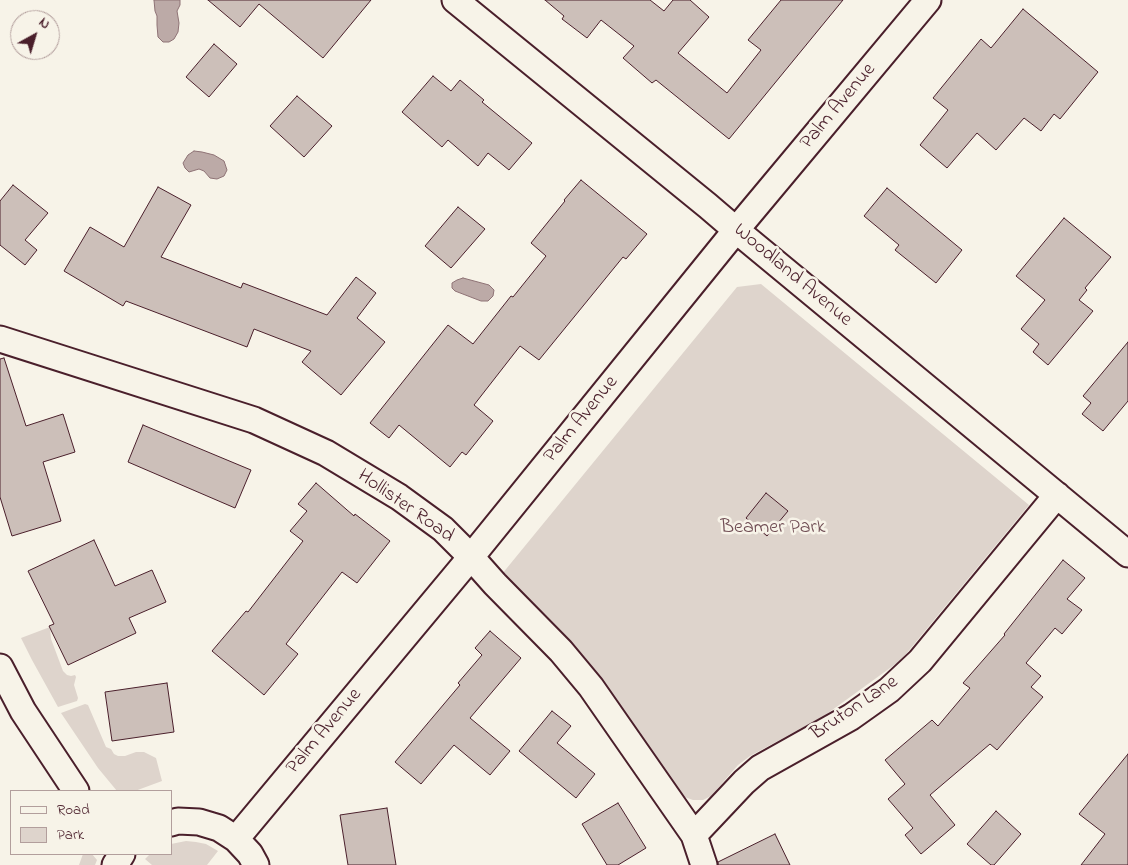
<!DOCTYPE html>
<html>
<head>
<meta charset="utf-8">
<style>
  body { margin:0 }
  #map { position:relative; width:1128px; height:865px; overflow:hidden; background:#f7f3e8; font-family:"Indie Flower",sans-serif }
  canvas { display:block }
  .legend { position:absolute; left:10px; top:790px; width:162px; height:65px; box-sizing:border-box; background:#f7f3e8; border:1px solid #b29e9c; margin:0; padding:6px 9px; list-style:none; font-size:15px; color:#4a1f2b }
  .legend li { display:flex; align-items:center; gap:10px; height:25px }
  .legend b { width:25px; border:1px solid #b29e9c }
  .north { position:absolute; left:10px; top:10px; width:50px; height:50px; box-sizing:border-box; background:#f7f3e8; border:1px solid #b29e9c; border-radius:50%; rotate:39deg; font-size:14px; font-weight:700; line-height:20px; text-align:center; color:#4a1f2b }
  .north::after { content:''; display:block; margin:auto; width:18px; height:22px; background:#4a1f2b; clip-path:polygon(50% 0,100% 100%,50% 72%,0 100%) }
</style>
</head>
<body>
<div id="map">
<canvas width="1128" height="865"></canvas>
<ul class="legend">
<li><b style="height:6px;background:#f7f3e8"></b>Road</li>
<li><b style="height:14px;background:#ded4cc"></b>Park</li>
</ul>
<div class="north">N</div>
</div>
<script>
const ctx = document.querySelector('canvas').getContext('2d');
ctx.lineJoin = 'round';
function paint(path, color) { ctx.fillStyle = color; ctx.fill(path, 'evenodd'); }
const toPath = rows => new Path2D(rows.map(r => 'M' + r).join(''));
function stroke(path, color, width, dash) { ctx.strokeStyle = color; ctx.lineWidth = width; ctx.lineCap = dash ? 'butt' : 'round'; ctx.setLineDash(dash || []); ctx.stroke(path); }
function write(font, color, halo, rows, align = 'center') {
  ctx.font = font + ' "Indie Flower",sans-serif'; ctx.lineWidth = 5; ctx.setLineDash([]); ctx.textBaseline = 'middle'; ctx.strokeStyle = halo; ctx.fillStyle = color; for (const [text, x, y, turn = 0] of rows) {
    ctx.save(); ctx.translate(x, y); ctx.rotate((+turn || 0) * Math.PI / 180); ctx.textAlign = isNaN(turn) ? turn : align; if (halo) ctx.strokeText(text, 0, 0); ctx.fillText(text, 0, 0); ctx.restore();
  }
}
const green = toPath([
  [761,284,1029,505,901,660,824,716,750,756,738,765,711,796,703,800,693,800,679,795,502,574,737,287],
  [50,627,51,639,63,671,67,675,71,676,75,675,76,677,74,685,78,698,77,701,58,707,32,660,21,638],
  [85,704,88,705,106,747,111,749,114,754,118,756,125,756,136,752,144,752,156,758,162,781,135,791,117,791,98,768,61,713],
  [186,841,196,842,206,844,218,851,207,865,152,865,145,859,150,854,171,854,171,844],
  [83,854,92,854,97,860,95,865,79,865]
]);
const water = toPath([
  [154,0,180,0,180,5,177,11,179,23,178,32,174,39,169,42,163,42,158,37,157,25,157,16,155,11,154,0],
  [194,151,202,152,214,155,224,161,227,170,224,176,217,179,210,178,204,171,199,169,189,172,185,168,183,163,188,155,194,151],
  [463,278,489,285,494,290,493,296,488,301,481,301,455,291,452,288,452,283,457,280,463,278]
]);
const building = toPath([
  [208,0,371,0,323,58,259,4,240,27,208,0],
  [545,0,650,0,664,11,673,0,690,0,709,17,678,53,727,93,761,50,748,40,781,0,843,0,729,139,656,80,652,83,623,58,634,46,601,20,587,38,562,19,564,16,545,0],
  [1023,9,1098,72,1060,119,1054,114,1041,131,1024,118,996,150,977,133,947,168,920,145,948,110,933,98,981,39,991,48,1023,9],
  [214,44,237,64,209,97,186,77,214,44],
  [433,76,451,91,460,80,484,100,482,102,532,143,509,170,488,153,478,166,448,140,442,147,402,112,433,76],
  [297,96,332,126,304,157,270,126,297,96],
  [581,180,647,234,626,259,623,257,539,360,520,346,474,405,493,421,466,455,462,452,450,467,399,425,389,438,370,423,448,325,473,344,511,296,513,297,546,256,531,243,565,201,564,200,581,180],
  [13,185,48,213,25,240,37,250,25,265,0,245,0,201,13,185],
  [158,187,191,205,161,257,241,288,243,283,327,315,356,277,376,293,357,318,385,342,341,395,302,362,311,351,254,329,247,347,126,301,123,306,64,271,90,227,124,247,158,187],
  [887,188,962,250,936,283,895,250,899,245,864,216,887,188],
  [458,207,485,229,451,268,425,246,458,207],
  [1064,218,1111,257,1085,288,1087,290,1079,300,1093,311,1048,365,1033,352,1039,344,1021,329,1045,300,1016,276,1064,218],
  [1128,342,1128,401,1103,431,1082,414,1091,403,1083,396,1128,342],
  [4,358,26,426,63,414,75,452,43,462,61,521,12,536,0,497,0,359,4,358],
  [143,425,251,470,235,508,128,462,143,425],
  [316,483,354,516,355,514,390,541,357,583,342,572,286,644,298,654,264,695,212,651,246,611,248,612,303,541,290,531,307,511,298,504,316,483],
  [766,493,788,511,767,536,746,518,766,493],
  [94,540,115,586,152,570,166,602,129,618,136,633,68,665,49,626,54,624,28,571,94,540],
  [1063,560,1085,578,1067,599,1082,610,1062,634,1055,628,1026,663,1041,676,1031,687,1043,697,997,750,990,744,930,795,955,825,921,854,905,835,913,828,888,799,905,784,885,760,932,720,938,726,970,688,963,683,1005,635,1004,634,1063,560],
  [490,631,521,658,470,718,510,751,490,775,454,745,421,784,395,762,460,685,458,683,482,655,475,648,490,631],
  [167,683,174,732,112,741,105,692,167,683],
  [552,711,571,726,557,743,595,774,576,798,519,751,552,711],
  [1128,754,1128,865,1081,865,1105,834,1079,814,1128,754],
  [618,803,646,848,618,865,607,865,582,824,618,803],
  [387,808,396,865,348,865,340,815,387,808],
  [996,811,1021,834,994,865,991,865,967,844,996,811],
  [775,834,790,865,718,865,718,862,775,834]
]);
const minor = toPath([
  [455,0,708,206,736,230,1128,554],
  [0,339,254,420,326,453,399,497,443,529,471,557,495,584,561,651,591,687,694,835,704,865],
  [0,667,23,711,76,791],
  [171,823,178,821,199,822,219,828,236,839,250,854,256,865],
  [694,835,744,782,760,768,851,717,889,690,920,661,1057,495],
  [236,839,471,557,736,230,928,0],
  [115,865,122,854]
]);
const streetNames = [
  ["Palm Avenue",839,107,-50],
  ["Woodland Avenue",792,276,40],
  ["Palm Avenue",582,420,-51],
  ["Hollister Road",405,507,35],
  ["Bruton Lane",855,709,-34],
  ["Palm Avenue",325,732,-50]
];
const parkNames = [
  ["Beamer Park",773,529]
];
paint(green, '#ded4cc');
paint(water, '#bcaaa7');
stroke(water, '#8e7275', 1);
paint(building, '#ccbfb9');
stroke(building, '#4a1f2b', 1);
stroke(minor, '#4a1f2b', 29);
stroke(minor, '#f7f3e8', 25);
write('20px', '#4a1f2b', '#f7f3e8', streetNames);
write('20px', '#6f4c53', '#f7f3e8', parkNames);
</script>
</body>
</html>
